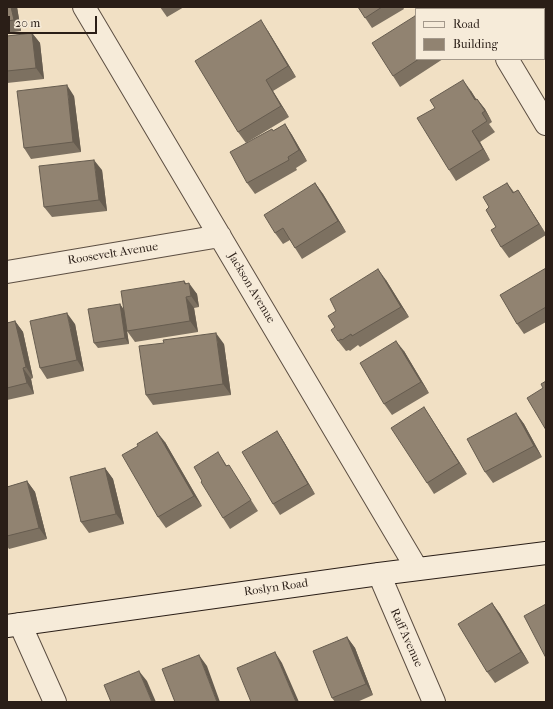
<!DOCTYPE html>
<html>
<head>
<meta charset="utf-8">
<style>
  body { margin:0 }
  #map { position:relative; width:553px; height:709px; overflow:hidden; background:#f1e0c4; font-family:"IM FELL French Canon",serif }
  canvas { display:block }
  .frame { position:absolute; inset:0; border:8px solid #2a1e17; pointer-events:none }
  .legend { position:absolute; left:415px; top:8px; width:130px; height:52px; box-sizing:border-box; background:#f6ebd9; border:1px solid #a4998b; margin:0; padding:5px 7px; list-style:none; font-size:12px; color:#2a1e17 }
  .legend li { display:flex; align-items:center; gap:8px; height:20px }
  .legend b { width:20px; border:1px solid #a4998b }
  .scale { position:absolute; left:8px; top:16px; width:89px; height:18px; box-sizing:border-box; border:2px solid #2a1e17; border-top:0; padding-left:5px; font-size:12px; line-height:14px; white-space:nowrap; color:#2a1e17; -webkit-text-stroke:3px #f6ebd9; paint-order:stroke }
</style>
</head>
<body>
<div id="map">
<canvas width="553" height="709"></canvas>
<div class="frame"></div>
<ul class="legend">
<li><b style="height:5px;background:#f6ebd9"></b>Road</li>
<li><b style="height:11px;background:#918371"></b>Building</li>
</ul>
<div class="scale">20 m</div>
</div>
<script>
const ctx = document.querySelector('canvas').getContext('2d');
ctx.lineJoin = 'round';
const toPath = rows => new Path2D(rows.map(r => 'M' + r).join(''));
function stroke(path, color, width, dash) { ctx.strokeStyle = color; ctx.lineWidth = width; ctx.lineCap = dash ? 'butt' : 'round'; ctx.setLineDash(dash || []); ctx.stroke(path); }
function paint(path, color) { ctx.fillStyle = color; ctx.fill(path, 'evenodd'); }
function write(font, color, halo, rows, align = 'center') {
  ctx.font = font + ' "IM FELL French Canon",serif'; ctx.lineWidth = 4; ctx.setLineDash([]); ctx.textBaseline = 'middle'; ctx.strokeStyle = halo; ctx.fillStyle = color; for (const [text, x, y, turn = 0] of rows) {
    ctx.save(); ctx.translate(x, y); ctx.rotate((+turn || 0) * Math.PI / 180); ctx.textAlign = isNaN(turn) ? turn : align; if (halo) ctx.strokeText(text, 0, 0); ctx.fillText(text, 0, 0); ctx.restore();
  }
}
const street = toPath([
  [84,7,417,569],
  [476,7,477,9],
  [507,59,546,124],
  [7,272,220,236],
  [379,574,434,702],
  [20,624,55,702]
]);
const secondary = toPath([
  [7,626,379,574,546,553]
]);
const wall = toPath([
  [7,7,17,7,21,31,7,33],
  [160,7,184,7,167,17],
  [358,7,403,7,404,9,372,28],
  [268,31,296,77,273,91,289,117,246,143,238,132],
  [32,33,40,43,44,79,7,83,7,36],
  [416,59,443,59,400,87,393,76],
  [471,91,476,99,477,99,485,109,492,122,489,124,495,132,480,142,490,160,456,181,449,170],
  [74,96,81,152,31,159,24,148],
  [285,124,292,135,307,161,296,168,297,170,255,194,247,183,273,131],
  [102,170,107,211,52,217,44,207],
  [315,183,323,194,346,232,302,259,290,240,283,244,275,233],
  [507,183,514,192,518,190,546,234,546,235,509,258,501,247,496,227,489,207],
  [546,268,546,322,524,334,517,324],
  [386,280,409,317,360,347,358,345,350,351,349,350,346,351,338,341,335,327],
  [184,281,197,294,199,307,194,308,198,332,135,342,127,331,125,320,129,344,98,348,94,343,120,304,124,310],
  [15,321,23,332,33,378,31,379,34,394,7,400,7,323],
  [75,324,84,371,47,379,40,368],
  [164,343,224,344,231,395,153,405,146,395],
  [404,351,429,393,392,415,384,404],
  [424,407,467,474,434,494,427,483],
  [516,413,524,424,542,457,493,483,485,472],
  [277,431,284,442,315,494,280,515,273,504],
  [165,442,202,506,166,528,158,517],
  [227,466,236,476,258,511,230,529,223,518],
  [105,468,113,479,124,524,89,533,81,522],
  [27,481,35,492,47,539,9,549,7,546,7,487],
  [492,603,500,614,529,663,495,683,487,672],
  [347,637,355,648,373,695,357,702,335,702,332,698]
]);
const shadedWall = toPath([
  [11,7,17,7,21,31,14,20],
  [261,20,268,31,296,77,288,66],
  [32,33,40,43,44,79,36,68],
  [266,80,273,91,289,117,281,106],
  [463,80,471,91,483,110,475,100],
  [67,85,74,96,81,152,73,142],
  [477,99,485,109,492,122,485,111],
  [285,124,292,135,307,161,299,150],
  [472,131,480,142,490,160,483,149],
  [94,160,102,170,107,211,99,200],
  [315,183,323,194,346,232,338,221],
  [518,190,546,234,539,224],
  [378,269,386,280,409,317,401,307],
  [184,281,190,290,189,283,197,294,199,307,191,296,185,284],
  [186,297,194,308,198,332,190,321],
  [120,304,124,310,129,344,125,338],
  [67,313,75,324,84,371,77,360],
  [15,321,23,332,33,378,26,367],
  [216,333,224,344,231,395,223,384],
  [396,341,404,351,429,393,421,382],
  [23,368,31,379,34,394,27,383],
  [424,407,431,418,467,474,459,463],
  [516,413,524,424,542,457,534,446],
  [277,431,284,442,315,494,308,484],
  [157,432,165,442,202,506,194,496],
  [218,452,225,463,234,477,226,466],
  [105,468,113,479,124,524,116,514],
  [27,481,35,492,47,539,39,528],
  [492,603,500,614,529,663,521,652],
  [347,637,355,648,373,695,366,684],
  [275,652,282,663,299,702,296,702],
  [199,655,207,666,220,702,217,702],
  [139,671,147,681,156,702,152,702]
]);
const building = toPath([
  [7,7,11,7,14,20,7,21,7,7],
  [358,7,382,7,365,18,358,7],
  [415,16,416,17,416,59,419,59,393,76,372,43,415,16],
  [261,20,288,66,266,80,281,106,238,132,195,61,261,20],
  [32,33,36,68,7,71,7,36,32,33],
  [463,80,475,100,477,99,485,111,482,113,487,121,472,131,483,149,449,170,417,118,435,108,430,100,463,80],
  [67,85,73,142,24,148,17,91,67,85],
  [285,124,299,150,288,157,289,160,247,183,230,152,272,129,273,131,285,124],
  [94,160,99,200,44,207,39,166,94,160],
  [315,183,338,221,295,248,283,228,275,233,264,215,315,183],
  [507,183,513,193,518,190,539,224,501,247,491,230,496,227,486,210,489,207,483,197,507,183],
  [546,268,546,307,517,324,500,295,546,268],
  [378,269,401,307,352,336,351,334,342,340,341,339,338,341,331,330,335,327,328,316,336,311,330,299,378,269],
  [184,281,185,284,189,283,191,296,186,297,190,321,127,331,121,291,184,281],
  [120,304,125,338,94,343,88,309,120,304],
  [67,313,77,360,40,368,30,321,67,313],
  [15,321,26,367,23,368,27,383,7,388,7,323,15,321],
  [216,333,223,384,146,395,139,346,164,343,163,340,216,333],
  [396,341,421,382,384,404,360,363,396,341],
  [546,381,546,430,527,398,543,388,541,384,546,381],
  [424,407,459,463,427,483,391,428,424,407],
  [516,413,534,446,485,472,467,439,516,413],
  [277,431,308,484,273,504,242,452,277,431],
  [157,432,194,496,158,517,122,455,138,446,137,444,157,432],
  [218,452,226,466,229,465,251,500,223,518,201,482,202,481,194,467,218,452],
  [105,468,116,514,81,522,70,477,105,468],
  [27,481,39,528,7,536,7,487,27,481],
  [492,603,521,652,487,672,458,624,492,603],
  [546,604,546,658,524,616,546,604],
  [347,637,366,684,332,698,313,651,347,637],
  [275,652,296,702,251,702,237,668,275,652],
  [199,655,217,702,175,702,162,669,199,655],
  [139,671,152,702,111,702,104,685,139,671]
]);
const streetNames = [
  ["Roosevelt Avenue",113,254,-9],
  ["Jackson Avenue",251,288,59],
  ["Roslyn Road",276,588,-8],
  ["Raff Avenue",406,638,66]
];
stroke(street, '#5c4e42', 24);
stroke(secondary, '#2a1e17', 24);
stroke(street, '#f6ebd9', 22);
stroke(secondary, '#f6ebd9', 22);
paint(wall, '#7d7161');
paint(shadedWall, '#665c4f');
paint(building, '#918371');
stroke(building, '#665c4f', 1);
write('12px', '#2a1e17', '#f6ebd9', streetNames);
</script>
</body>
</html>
